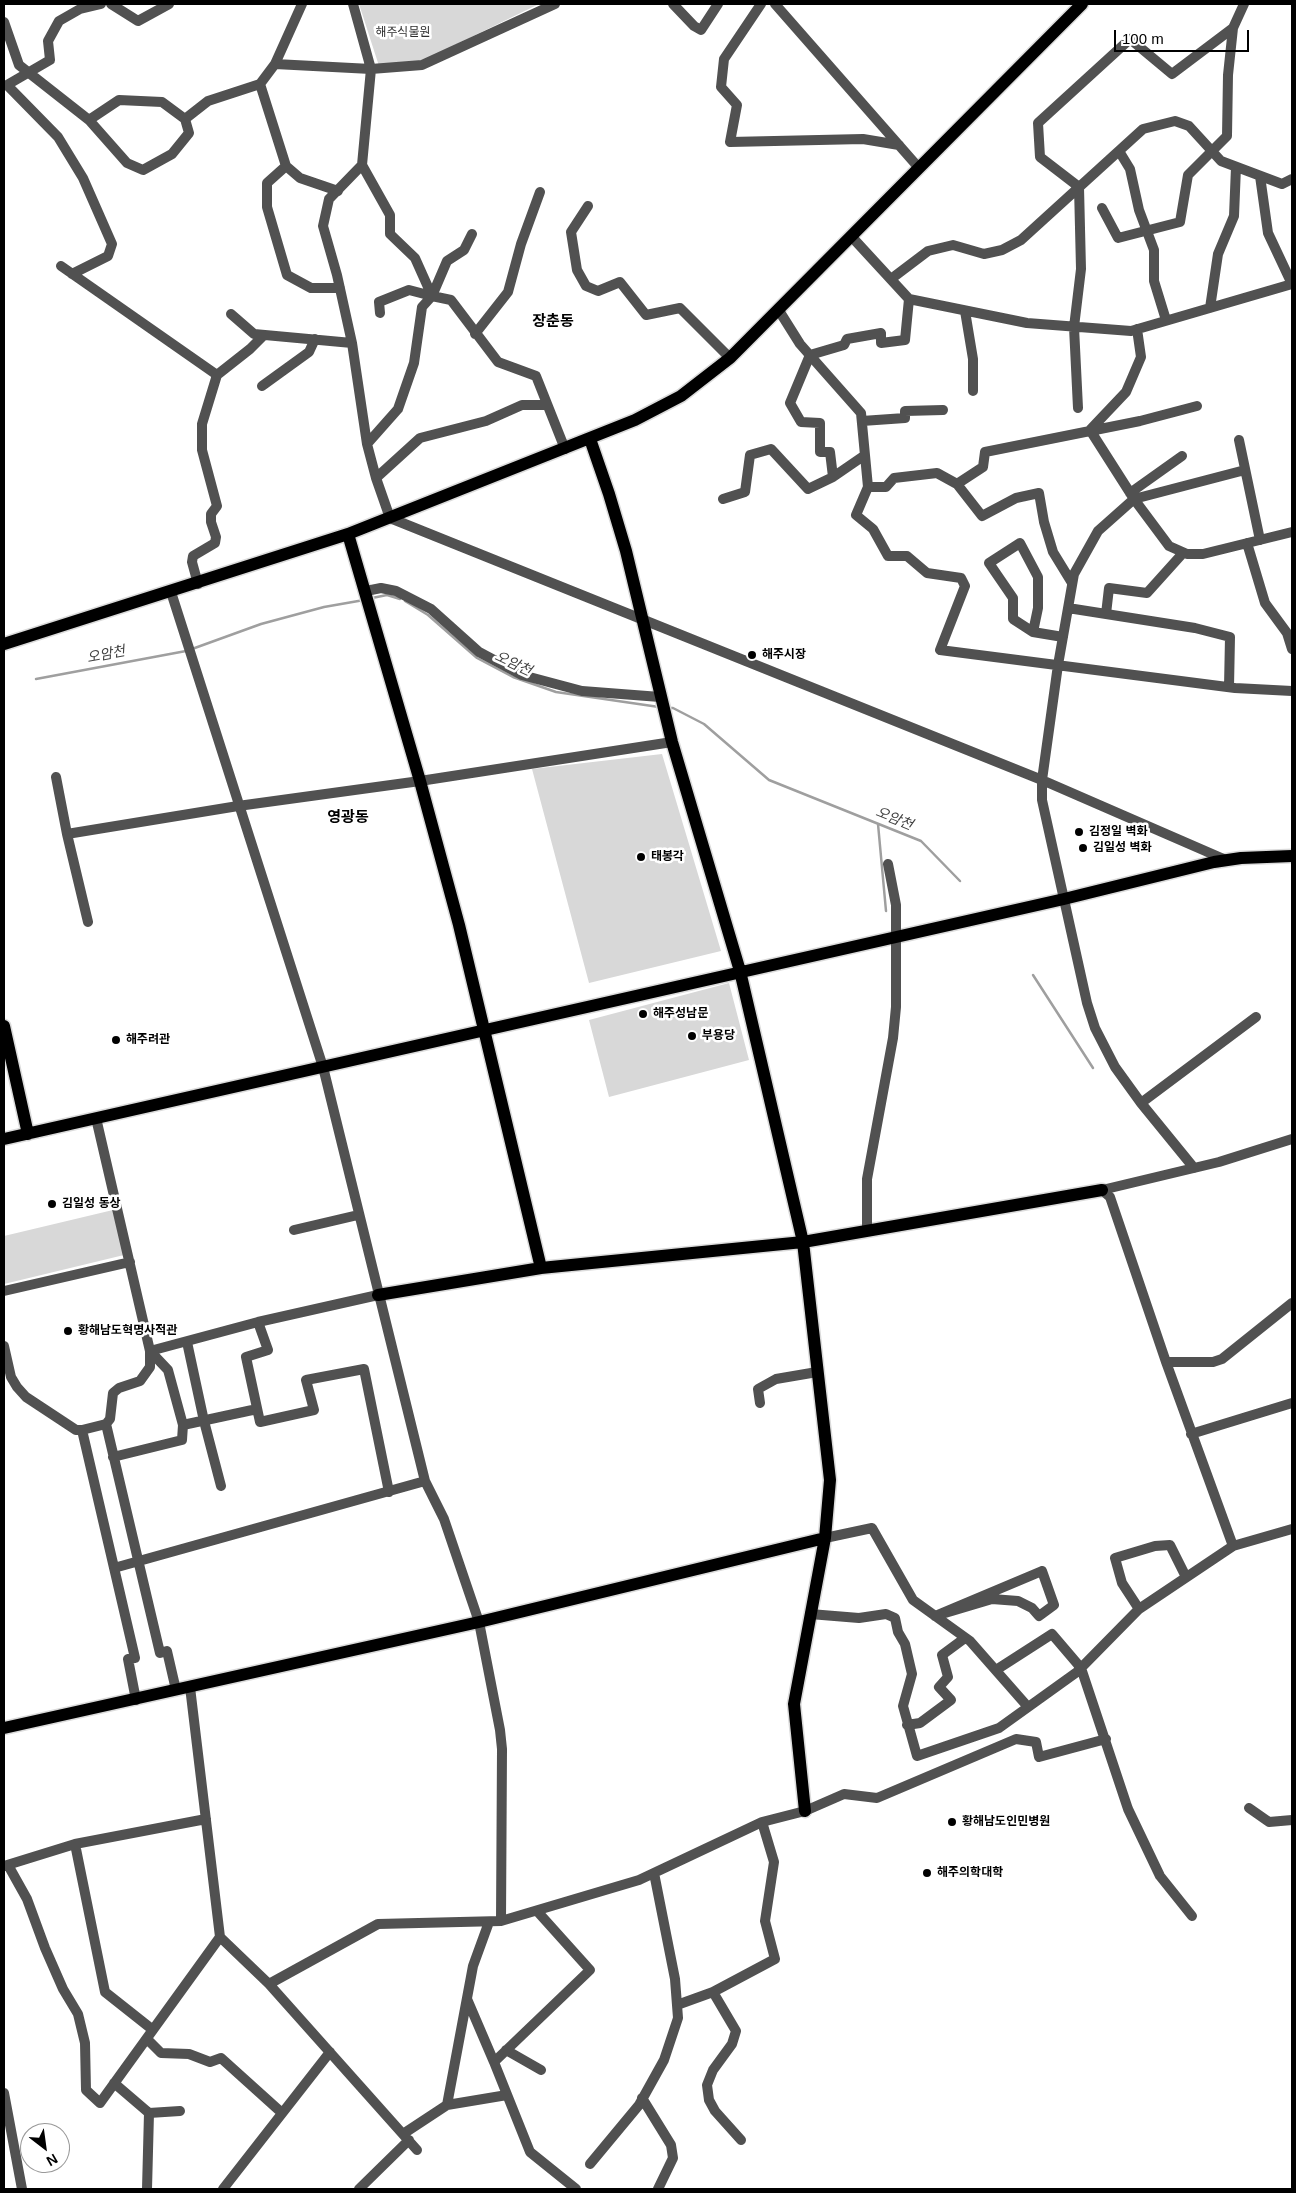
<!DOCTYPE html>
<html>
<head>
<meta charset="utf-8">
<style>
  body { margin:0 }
  #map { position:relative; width:1296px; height:2193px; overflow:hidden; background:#fff; font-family:Helvetica,sans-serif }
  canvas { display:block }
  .frame { position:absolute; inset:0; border:5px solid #000; pointer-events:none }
  .north { position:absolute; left:20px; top:2123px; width:50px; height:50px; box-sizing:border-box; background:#fff; border:1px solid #999; border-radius:50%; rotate:150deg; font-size:14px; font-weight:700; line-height:20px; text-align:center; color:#000 }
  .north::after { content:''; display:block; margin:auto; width:18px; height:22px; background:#000; clip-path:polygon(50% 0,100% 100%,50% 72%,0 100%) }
  .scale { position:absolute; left:1114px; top:30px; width:135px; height:22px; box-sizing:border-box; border:2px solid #000; border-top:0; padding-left:6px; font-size:15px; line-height:18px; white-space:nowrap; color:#000; -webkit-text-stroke:4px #fff; paint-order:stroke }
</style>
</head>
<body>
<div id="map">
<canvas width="1296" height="2193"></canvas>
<div class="frame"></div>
<div class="north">N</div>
<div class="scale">100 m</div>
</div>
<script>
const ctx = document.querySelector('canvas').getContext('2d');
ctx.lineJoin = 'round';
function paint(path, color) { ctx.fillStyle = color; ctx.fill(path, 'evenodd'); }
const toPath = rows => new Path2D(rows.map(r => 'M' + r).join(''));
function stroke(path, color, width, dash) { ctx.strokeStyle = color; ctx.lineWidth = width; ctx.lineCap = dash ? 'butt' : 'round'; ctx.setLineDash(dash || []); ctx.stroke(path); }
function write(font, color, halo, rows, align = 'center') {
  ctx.font = font + ' Helvetica,"Noto Sans KR",sans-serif'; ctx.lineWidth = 5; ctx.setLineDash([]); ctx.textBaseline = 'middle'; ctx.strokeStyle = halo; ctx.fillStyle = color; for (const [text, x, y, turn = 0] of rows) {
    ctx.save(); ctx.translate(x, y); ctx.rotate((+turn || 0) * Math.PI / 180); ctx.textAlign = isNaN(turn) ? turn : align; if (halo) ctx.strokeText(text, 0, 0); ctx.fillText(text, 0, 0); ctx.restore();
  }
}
const green = toPath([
  [359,4,539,4,422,61,379,66],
  [662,754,721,951,589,983,532,769],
  [729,983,749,1060,609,1097,589,1020],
  [113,1210,124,1255,4,1284,4,1236]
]);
const stream = toPath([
  [372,598,387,595,400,599],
  [405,601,428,615,477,658,513,677,556,692,659,707],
  [192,649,261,624,324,607,364,600],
  [36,679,186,651],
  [667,708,673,708,704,724,769,780,921,841,960,881],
  [878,824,886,911],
  [1033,975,1093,1068]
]);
const minor = toPath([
  [111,4,138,21,169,4],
  [353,4,371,69,362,165,329,199,323,226,337,275,352,343,367,444,376,478,390,518,1042,780,1226,860],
  [673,4,694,26,701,30,718,4],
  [761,4,724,59,721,87,737,105,730,142,863,139,899,145],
  [775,4,919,168],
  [4,22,19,65,89,120],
  [275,64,302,4],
  [185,119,189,133,172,154,143,170,127,163,89,120,119,100,162,102,185,119,208,101,260,84],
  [1119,151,1130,169,1139,210,1154,250,1154,281,1166,320],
  [362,165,390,215,390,234,415,258,432,296,447,261,464,250,472,234],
  [286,166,267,183,267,207,287,275,311,288,340,288],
  [1260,176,1268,233,1292,284],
  [338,191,300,178,286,166,260,84,275,64,371,69,422,65,555,4],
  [588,206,571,232,577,270,586,286,598,291,620,282,646,315,680,308,730,358],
  [1102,208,1118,238,1180,222,1188,175,1227,136,1228,75,1233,28],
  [851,236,909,299,1027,323,1131,331,1292,284],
  [61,266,217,375,202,424,202,450,217,506,211,514,211,522,216,537,215,543,193,556,192,562,198,584],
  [72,274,108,256,112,244,83,178,58,137,7,85,50,60,48,41,59,21,80,9,101,4],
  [891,279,928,251,953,245,984,254,1002,250,1021,240,1143,129,1175,121,1189,126,1221,161,1282,184,1292,179],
  [1210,308,1218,254,1234,216,1236,167],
  [778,309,800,344,861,413,868,487,856,515,873,529,888,556,907,556,927,573,961,578,965,586,940,650,1235,688,1292,691],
  [965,311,973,359,973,391],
  [380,313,379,302,409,290,432,296],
  [231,314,254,334,352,343],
  [1137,329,1141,357,1126,392,1090,430,1134,499,1169,546,1187,554,1203,554,1292,532],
  [475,334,508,292,521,244,540,192],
  [217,375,250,349,264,335],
  [262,386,309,352,315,339],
  [1078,408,1074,327,1081,269,1079,187,1040,157,1038,123,1130,39,1172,74,1233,28,1244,4],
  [862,421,905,418,905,411,943,410],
  [1239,440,1260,540],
  [367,444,398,409,414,363,422,307,432,296,451,300,498,362,536,376,565,449],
  [833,477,830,452,820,452,820,423,801,422,790,403,810,355,844,345,847,339,881,333,881,343,905,340,909,299],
  [376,478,420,438,486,421,522,405,547,405],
  [957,484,982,516,1016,498,1039,493,1044,522,1053,552,1072,583],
  [868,487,886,487,894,478,937,473,957,484,983,467,985,452,1140,421,1197,406],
  [1130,493,1182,456],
  [723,499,745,492,750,455,771,449,808,489,833,477,865,455],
  [1247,543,1265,603,1287,633,1292,649],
  [366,591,381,588,396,591,431,609,479,652,522,675,582,691,660,697],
  [171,592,323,1067,425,1481,444,1519,479,1622,500,1730,502,1749,501,1921],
  [1068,608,1195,628,1230,637,1229,687],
  [1106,614,1109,588,1147,593,1183,553],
  [1033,632,1038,608,1038,577,1020,543,989,563,1013,598,1013,619,1033,632,1063,637],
  [56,777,67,834,88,922],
  [67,834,238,806,420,781,672,742],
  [1141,1103,1256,1017],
  [1194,1168,1141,1103,1115,1067,1095,1028,1087,1003,1042,800,1042,780,1058,665,1074,574,1098,531,1134,499,1245,470],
  [1102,1190,1110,1197,1166,1362,1233,1546],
  [1102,1190,1219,1162,1292,1139],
  [294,1230,358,1215],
  [867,1230,867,1179,893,1038,896,1007,896,905,888,864],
  [4,1291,130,1262],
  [258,1322,268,1350,246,1357,260,1422,314,1410,306,1380,364,1369,389,1492],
  [187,1342,204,1421,221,1486],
  [4,1346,11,1377,17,1387,26,1397,76,1430,82,1430,106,1424,110,1419,113,1393,119,1388,140,1381,150,1367,150,1351,96,1118],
  [150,1351,258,1322,378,1295],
  [1166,1362,1213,1362,1222,1359,1292,1303],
  [760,1403,758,1389,776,1379,817,1372],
  [106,1424,160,1653,167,1651,176,1690],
  [183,1425,257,1409],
  [82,1430,135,1658,128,1659,136,1700],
  [1191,1434,1292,1403],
  [113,1457,182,1440,183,1425,168,1370,150,1351],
  [825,1538,872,1528,913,1600,970,1641,1028,1707],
  [114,1568,425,1481],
  [1042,1571,1054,1605,1039,1616,1032,1608,1018,1601,992,1599,935,1616,1042,1571],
  [1139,1609,1122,1583,1115,1558,1155,1546,1170,1545,1186,1577],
  [810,1614,859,1618,886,1614,895,1618,898,1632,905,1644,912,1674,903,1706,917,1756,999,1728,1077,1672,1139,1609,1233,1546,1292,1529],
  [996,1670,1052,1634,1081,1668,1128,1809,1160,1876,1192,1916],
  [190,1687,220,1937,269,1984,378,1924,501,1921,639,1880,762,1822,805,1811,844,1794,877,1798,1016,1739,1036,1742,1039,1757,1106,1739],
  [907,1725,920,1723,951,1700,939,1687,948,1677,942,1655,965,1638],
  [1249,1808,1269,1822,1292,1820],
  [75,1844,105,1992,153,2030],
  [8,1865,27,1899,45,1948,63,1989,78,2014,85,2043,86,2090,100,2103,220,1937],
  [4,1866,75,1844,206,1819],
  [269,1984,417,2150],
  [713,1992,736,2031,732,2044,713,2070,707,2085,709,2100,715,2111,741,2140],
  [467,1999,494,2062,590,1970,537,1911],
  [677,2005,713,1992,775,1959,765,1921,774,1862,762,1822],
  [147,2039,161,2053,189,2054,210,2062,221,2058,282,2113],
  [506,2050,541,2070],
  [494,2062,530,2152,576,2189],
  [114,2083,149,2113,180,2111],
  [4,2093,22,2189],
  [642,2098,671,2145,673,2158,658,2189],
  [447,2105,507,2095],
  [403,2134,447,2105,473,1966,489,1922],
  [590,2164,639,2105,664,2060,678,2018,675,1979,654,1873],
  [147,2189,149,2113],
  [223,2189,330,2052],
  [359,2189,409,2140]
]);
const major = toPath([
  [590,439,609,494,626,551,672,742,740,971,803,1242,830,1480,825,1538,794,1704,805,1811],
  [348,534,420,781,459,925,541,1268],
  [4,644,348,534,635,420,681,396,730,358,1082,4],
  [4,1026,28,1134],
  [4,1139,1064,899,1214,862,1241,858,1292,856],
  [378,1295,541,1268,803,1242,1102,1190],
  [4,1728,479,1622,825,1538]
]);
const markers = [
  [752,655,5,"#000"],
  [1079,832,5,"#000"],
  [1083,848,5,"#000"],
  [641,857,5,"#000"],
  [643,1014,5,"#000"],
  [692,1036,5,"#000"],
  [116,1040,5,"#000"],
  [52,1204,5,"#000"],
  [68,1331,5,"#000"],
  [952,1822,5,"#000"],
  [927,1873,5,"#000"]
];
const parkNames = [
  ["해주식물원",403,33]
];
const poiNames = [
  ["해주시장",762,655],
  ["김정일 벽화",1089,832],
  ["김일성 벽화",1093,848],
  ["태봉각",651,857],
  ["해주성남문",653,1014],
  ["부용당",702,1036],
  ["해주려관",126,1040],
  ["김일성 동상",62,1204],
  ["황해남도혁명사적관",78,1331],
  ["황해남도인민병원",962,1822],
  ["해주의학대학",937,1873]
];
const waterNames = [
  ["오암천",106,655,-11],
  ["오암천",513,664,25],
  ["오암천",894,819,22]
];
const quarterNames = [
  ["장춘동",553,322],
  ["영광동",348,818]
];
paint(green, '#d8d8d8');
stroke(stream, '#9f9f9f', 2.5);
stroke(major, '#dbdbdb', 15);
stroke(minor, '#515151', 10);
stroke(major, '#000', 12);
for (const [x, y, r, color] of markers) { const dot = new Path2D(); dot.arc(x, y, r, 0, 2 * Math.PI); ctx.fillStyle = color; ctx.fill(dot); stroke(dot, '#fff', 2); }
write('12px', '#2f2f2f', '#fff', parkNames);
write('bold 12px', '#000', '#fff', poiNames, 'left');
write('italic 14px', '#404040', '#fff', waterNames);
write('bold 15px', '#000', '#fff', quarterNames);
</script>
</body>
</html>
